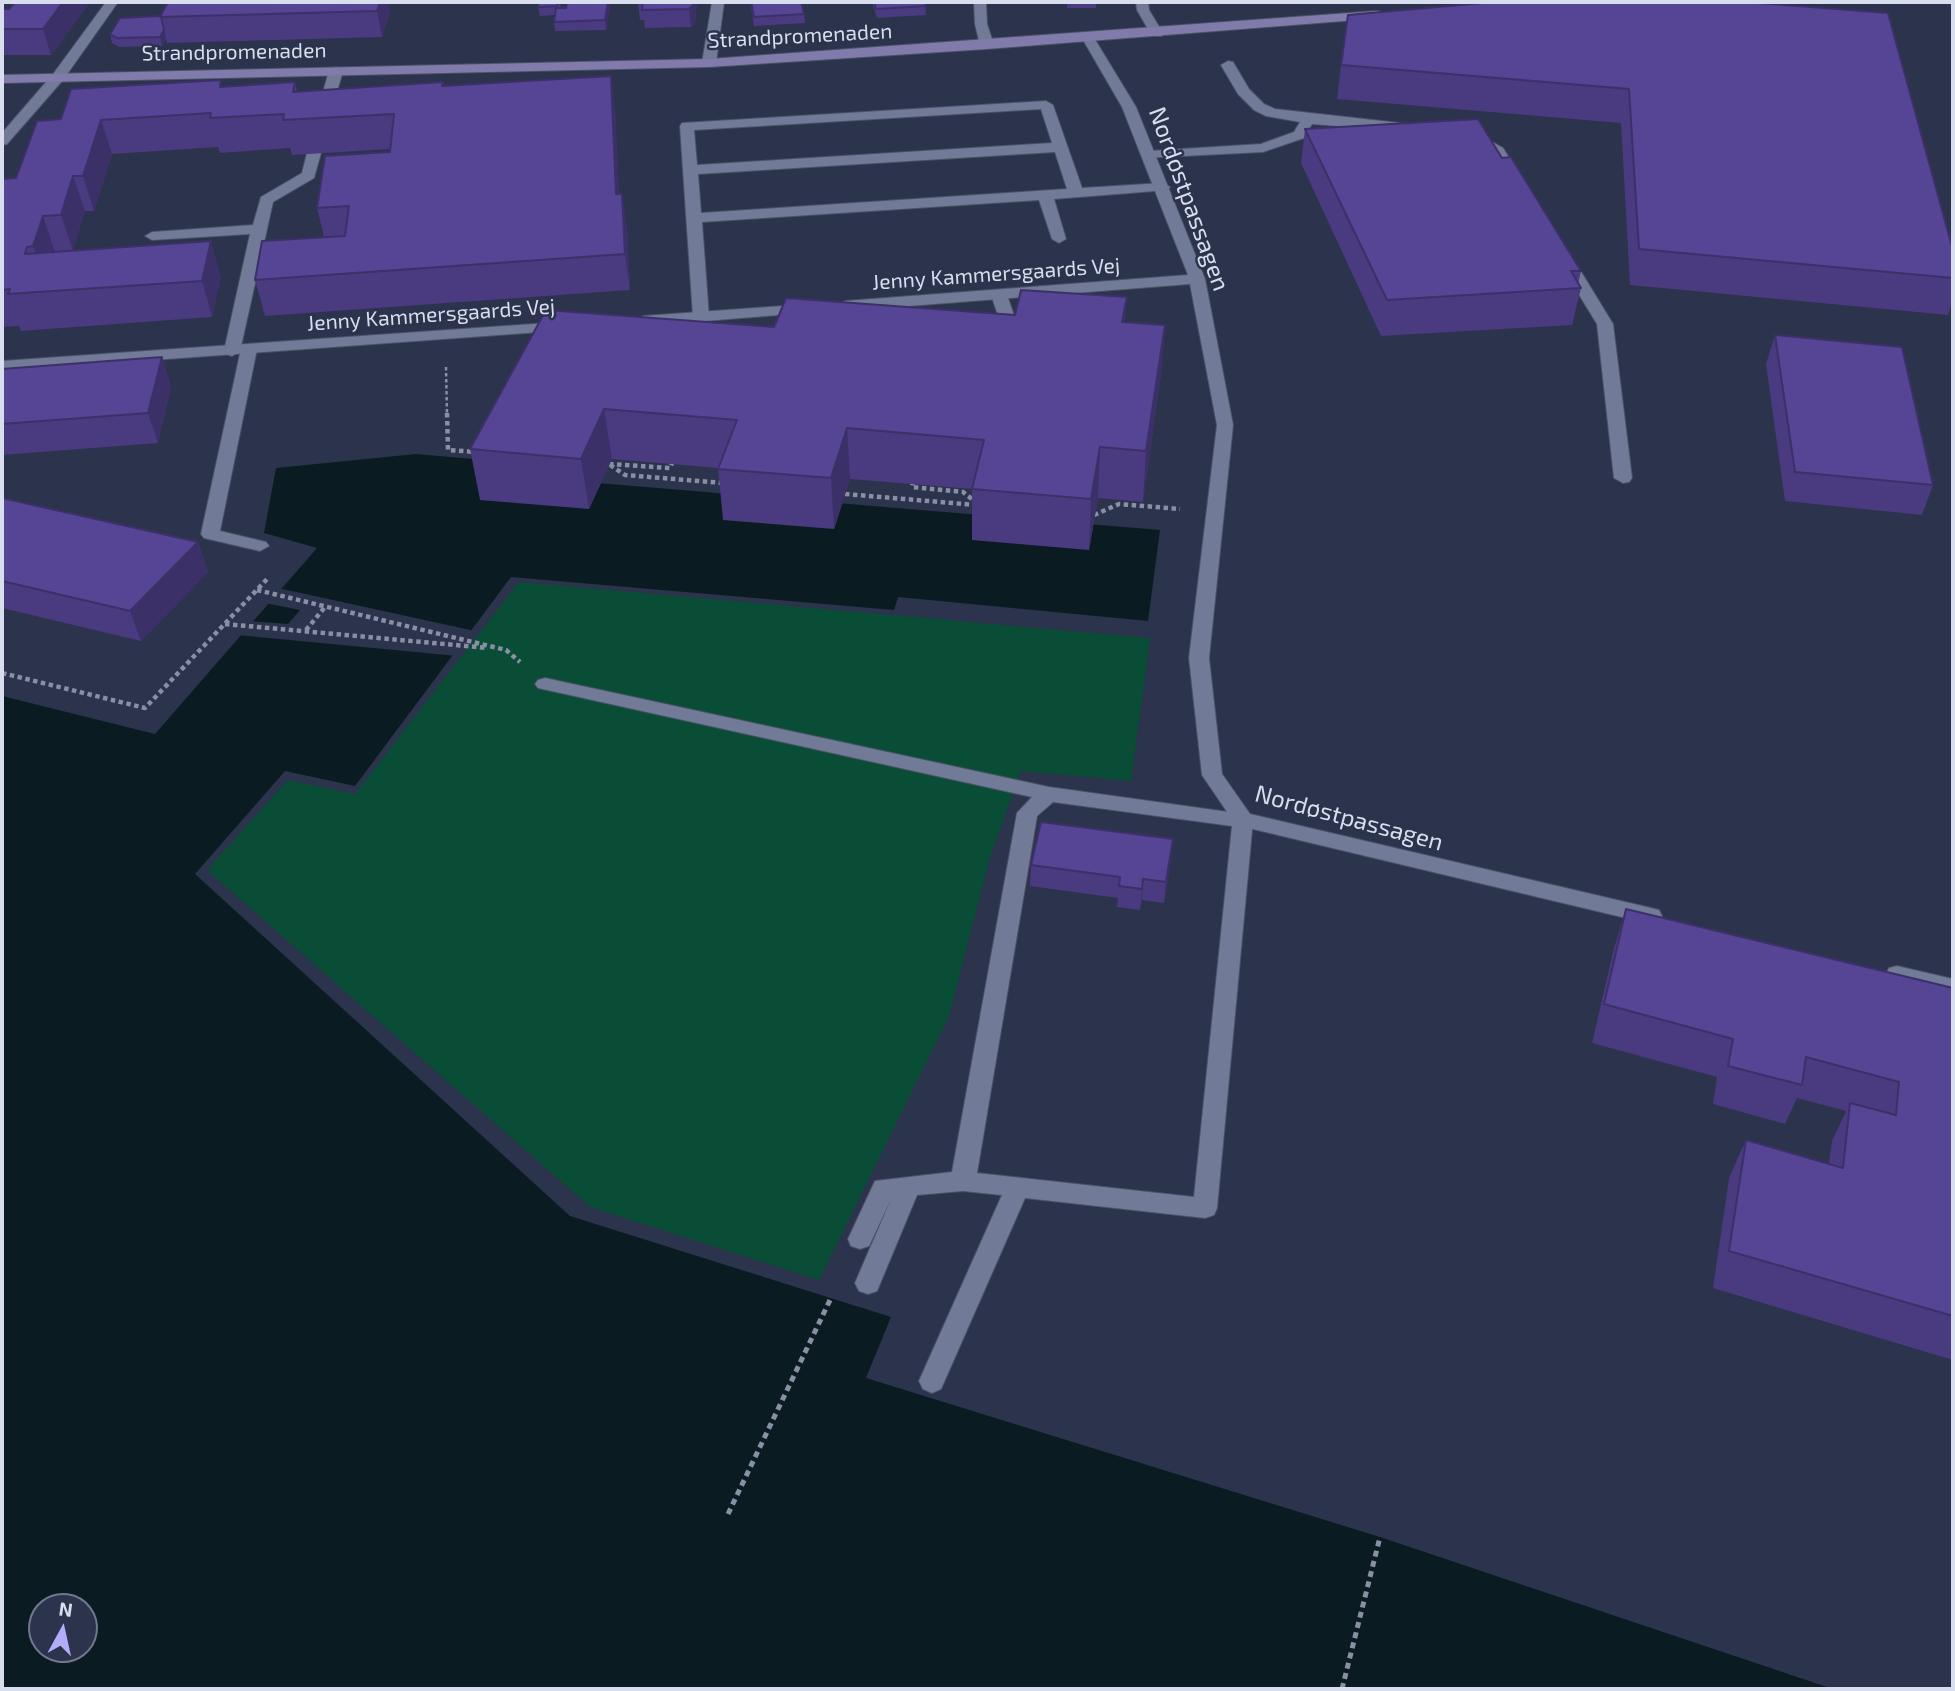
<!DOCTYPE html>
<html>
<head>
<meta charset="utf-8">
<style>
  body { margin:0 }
  #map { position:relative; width:1955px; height:1691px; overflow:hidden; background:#2c334c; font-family:"Exo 2",sans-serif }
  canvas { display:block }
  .frame { position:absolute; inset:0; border:4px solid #d9deef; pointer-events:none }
  .north { position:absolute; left:28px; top:1593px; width:70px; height:70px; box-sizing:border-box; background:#2c334c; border:2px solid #71778d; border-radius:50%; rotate:8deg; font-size:19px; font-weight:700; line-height:28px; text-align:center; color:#d9deef }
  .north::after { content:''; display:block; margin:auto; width:24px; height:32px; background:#b2adf9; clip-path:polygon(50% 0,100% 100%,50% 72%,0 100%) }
</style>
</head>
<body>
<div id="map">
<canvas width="1955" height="1691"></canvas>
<div class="frame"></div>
<div class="north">N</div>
</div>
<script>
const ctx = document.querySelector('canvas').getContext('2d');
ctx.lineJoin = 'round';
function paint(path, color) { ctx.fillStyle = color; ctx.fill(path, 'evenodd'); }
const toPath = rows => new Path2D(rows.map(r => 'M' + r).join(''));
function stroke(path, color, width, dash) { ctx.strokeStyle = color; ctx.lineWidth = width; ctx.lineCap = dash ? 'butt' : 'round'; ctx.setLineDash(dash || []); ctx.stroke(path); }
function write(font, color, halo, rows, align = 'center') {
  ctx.font = font + ' "Exo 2",sans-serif'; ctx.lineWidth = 5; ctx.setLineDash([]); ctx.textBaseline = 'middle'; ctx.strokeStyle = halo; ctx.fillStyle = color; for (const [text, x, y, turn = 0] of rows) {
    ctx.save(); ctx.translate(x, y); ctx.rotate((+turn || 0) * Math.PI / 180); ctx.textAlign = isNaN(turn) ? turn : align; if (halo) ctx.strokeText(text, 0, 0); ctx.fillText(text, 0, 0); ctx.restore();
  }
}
const green = toPath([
  [519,582,1150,638,1131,781,1021,771,990,857,949,1016,819,1280,590,1207,207,870,288,780,355,794]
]);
const water = toPath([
  [416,454,496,461,490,474,1160,530,1148,621,898,597,894,610,511,577,355,786,285,771,195,874,570,1216,891,1317,866,1378,1380,1537,1833,1689,2,1689,2,696,155,734,317,548,264,533,276,468],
  [42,1607,84,1607,84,1649,42,1649]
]);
const pier = toPath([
  [278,588,475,631,457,656,237,635,249,621,288,624,300,610,265,603]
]);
const pathFar2 = toPath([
  [446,367,447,415]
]);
const pathFar1 = toPath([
  [447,413,448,450,476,452],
  [609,464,670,468,673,461],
  [610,465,625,475,723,483],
  [913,481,912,487,963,492,977,503],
  [845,494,976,505],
  [1094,515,1119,504,1180,509],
  [257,590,506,650,520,662],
  [225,624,488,648],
  [306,630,325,607],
  [2,673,145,708,269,577]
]);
const path = toPath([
  [728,1514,830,1300],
  [1342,1689,1380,1537]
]);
const lane = toPath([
  [1228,61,1233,62,1249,89,1264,104,1275,109,1400,123,1407,127,1400,131,1312,124,1304,138,1263,152,1144,158,1144,152,1149,151,1261,144,1294,132,1300,122,1266,116,1254,110,1238,94,1221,65,1228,61],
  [336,67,343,71,330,116,328,119,318,119,316,116,329,71,336,67],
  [58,73,65,77,63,80,7,144,2,145,2,133,53,74,58,73],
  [1046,101,1053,105,1082,188,1163,183,1170,187,1168,190,1054,199,1066,239,1059,243,1052,239,1039,200,702,222,709,317,701,322,693,317,680,126,682,123,1046,101],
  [1041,109,1052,143,697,165,694,130,1041,109],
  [1055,152,1067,189,701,213,698,174,1055,152],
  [1473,131,1503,148,1524,182,1522,185,1512,185,1493,154,1468,138,1468,132,1473,131],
  [314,149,321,153,314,178,273,202,240,351,232,356,226,354,224,351,250,234,152,240,145,236,152,232,253,225,261,197,302,173,307,153,314,149],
  [1564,252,1572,257,1613,324,1632,478,1629,482,1623,483,1614,478,1597,324,1556,257,1564,252],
  [999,290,1007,295,1016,321,1012,340,1004,345,996,340,1000,321,991,295,999,290],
  [249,344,257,349,220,531,266,542,269,546,260,551,204,538,201,534,241,349,249,344],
  [545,678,1049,787,1250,815,1253,820,1217,1208,1214,1215,1205,1218,1025,1198,941,1389,932,1393,923,1389,919,1381,1002,1195,963,1191,917,1195,877,1291,868,1294,859,1291,855,1283,892,1197,869,1246,860,1249,851,1246,848,1239,875,1181,952,1172,1017,813,1032,797,538,688,535,684,538,680,545,678],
  [1053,802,1232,826,1194,1197,977,1173,1037,816,1053,802]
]);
const street = toPath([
  [106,2,118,2,63,80,53,80,51,77,106,2],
  [712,2,724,2,716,63,709,67,702,63,712,2],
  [974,2,986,2,987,24,994,45,992,48,982,48,980,45,975,24,974,2],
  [1136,2,1148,2,1149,10,1163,33,1162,36,1152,36,1137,10,1136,2],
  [1088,34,1094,38,1136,107,1205,279,1233,425,1209,658,1222,774,1250,814,1651,908,1659,910,1662,916,1659,922,1651,924,1236,825,1202,775,1189,658,1217,425,1190,284,845,311,837,306,845,301,1188,275,1122,107,1082,38,1088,34],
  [810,304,816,306,818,309,816,312,643,326,635,321,643,316,810,304],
  [562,322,570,327,568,330,2,371,2,361,562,322],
  [1897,966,1953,979,1953,995,1889,980,1886,974,1889,968,1897,966]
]);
const secondary = toPath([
  [1377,11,1382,12,1382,18,987,49,709,67,2,83,2,75,709,59,1377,11]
]);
const wall = toPath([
  [90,2,51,55,2,55,2,9],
  [168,2,390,12,382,37,167,43,166,39,162,46,119,47,112,43,110,34,161,16],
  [539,2,561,2,560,8,566,8,567,2,610,2,606,30,555,31,554,22,555,15,540,16,538,7],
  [627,2,697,2,695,23,691,27,645,28,644,20,640,20,638,3,627,3],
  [750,2,801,2,804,14,805,23,754,26],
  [872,2,925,2,926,15,877,18],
  [1067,2,1096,2,1096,8,1067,8],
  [1494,2,1953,250,1953,300,1948,315,1630,285,1621,123,1337,99,1341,65],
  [295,82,297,92,443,82,444,86,615,110,619,194,622,194,627,229,630,290,265,316,255,280,324,237,317,208,390,152,390,149,292,155,290,148,220,153,218,147,112,154,94,211,85,211,73,250,221,277,212,317,21,331,19,326,2,327,2,179,16,178,61,119,223,87],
  [1305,129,1502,158,1581,271,1578,284,1581,288,1572,325,1381,336,1301,163],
  [1127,297,1125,322,1165,325,1161,374,1143,502,1098,498,1089,550,972,540,972,489,850,479,834,529,723,520,718,468,612,459,589,509,480,500,470,449,774,327,1015,315],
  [1775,335,1933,485,1922,515,1785,501,1766,364],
  [162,357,171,387,158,443,2,455,2,369],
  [2,498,198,542,208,572,141,641,2,608],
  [1171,860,1164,903,1142,900,1140,910,1117,907,1118,898,1030,886,1031,865],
  [1626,909,1953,988,1953,1360,1713,1288,1729,1178,1746,1140,1829,1164,1832,1141,1846,1111,1797,1098,1785,1124,1713,1104,1717,1077,1592,1043,1614,948]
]);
const shadedWall = toPath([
  [63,2,90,2,51,55,43,29],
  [380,2,388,2,390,12,382,37,377,11],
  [608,2,610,2,611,4,606,30,605,20],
  [693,2,697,2,695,23,691,27,689,9],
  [164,30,166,39,162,46,160,37],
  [611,76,615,110,621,230,616,194],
  [101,120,112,154,94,211,83,176],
  [73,176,85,211,73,251,61,215],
  [622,194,627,229,630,290,625,254],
  [43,216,55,252,46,282,33,246],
  [211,241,221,277,212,317,202,281],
  [1127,297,1124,346,1122,322],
  [1165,325,1161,374,1143,502,1146,451],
  [162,357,171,387,158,443,148,413],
  [604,409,612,459,589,509,581,459],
  [847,428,850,479,834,529,831,478],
  [1100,447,1098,498,1089,550,1091,499],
  [198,542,208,572,141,641,130,611],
  [1173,839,1171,860,1164,903,1166,882],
  [1143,879,1142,900,1140,910,1142,889]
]);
const building = toPath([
  [15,2,63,2,43,29,2,29,2,9,9,9,15,2],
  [168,2,380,2,377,11,160,17,168,2],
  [539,2,558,2,557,6,538,7,539,2],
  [567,2,608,2,605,20,554,22,556,8,566,8,567,2],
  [637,2,693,2,693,5,689,9,642,10,643,2,637,2],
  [751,2,801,2,804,14,754,17,751,2],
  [874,2,925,2,926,6,876,9,874,2],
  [1494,2,1746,2,1888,13,1953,250,1953,278,1639,249,1629,89,1341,65,1348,15,1494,2],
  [161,16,164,30,160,37,117,38,110,34,120,18,161,16],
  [611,76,616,194,622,194,625,254,255,280,262,241,345,236,349,206,317,208,325,156,390,152,394,114,283,120,284,114,210,118,211,113,101,120,83,176,73,176,61,215,43,216,33,246,27,247,25,254,211,241,202,281,8,294,10,289,2,290,2,179,16,178,37,121,61,119,71,89,221,80,220,87,295,82,293,92,443,82,442,86,611,76],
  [1478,119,1502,158,1511,157,1581,271,1571,271,1581,288,1387,300,1305,129,1478,119],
  [1021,290,1127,297,1122,322,1165,325,1146,451,1100,447,1091,499,972,489,984,440,847,428,831,478,718,469,737,420,604,409,581,459,470,449,546,310,774,327,786,298,1015,315,1021,290],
  [1775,335,1902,347,1933,485,1795,472,1775,335],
  [162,357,148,413,2,424,2,369,162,357],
  [2,498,198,542,130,611,2,581,2,498],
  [1041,822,1173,839,1166,882,1143,879,1142,889,1119,886,1120,877,1031,865,1041,822],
  [1626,909,1953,988,1953,1316,1729,1251,1746,1140,1843,1168,1850,1103,1896,1115,1899,1082,1806,1057,1802,1085,1728,1066,1733,1039,1604,1004,1626,909]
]);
const farStreetnames = [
  ["Strandpromenaden",800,36,-3],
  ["Strandpromenaden",234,52,-1],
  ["Jenny Kammersgaards Vej",996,274,-4],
  ["Jenny Kammersgaards Vej",431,315,-4]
];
const streetNames = [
  ["Nordøstpassagen",1189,199,70],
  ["Nordøstpassagen",1349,818,15]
];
paint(green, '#094d36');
paint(water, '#0a1c21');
paint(pier, '#2c334c');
stroke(lane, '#4b5166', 2);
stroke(street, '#4b5166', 2);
stroke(secondary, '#4b5166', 2);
stroke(pathFar2, '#898fa4', 2.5, [3.5, 2.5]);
stroke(pathFar1, '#898fa4', 4.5, [4.5, 3.5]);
stroke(path, '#898fa4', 5, [6, 4.5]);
paint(lane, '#717a97');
paint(street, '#717a97');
paint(secondary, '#817bab');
paint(wall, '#4a3a7f');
paint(shadedWall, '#3c3068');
paint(building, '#564494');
stroke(building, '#3c3068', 2);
write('21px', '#d9deef', '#2c334c', farStreetnames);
write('24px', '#d9deef', '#2c334c', streetNames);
</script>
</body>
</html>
